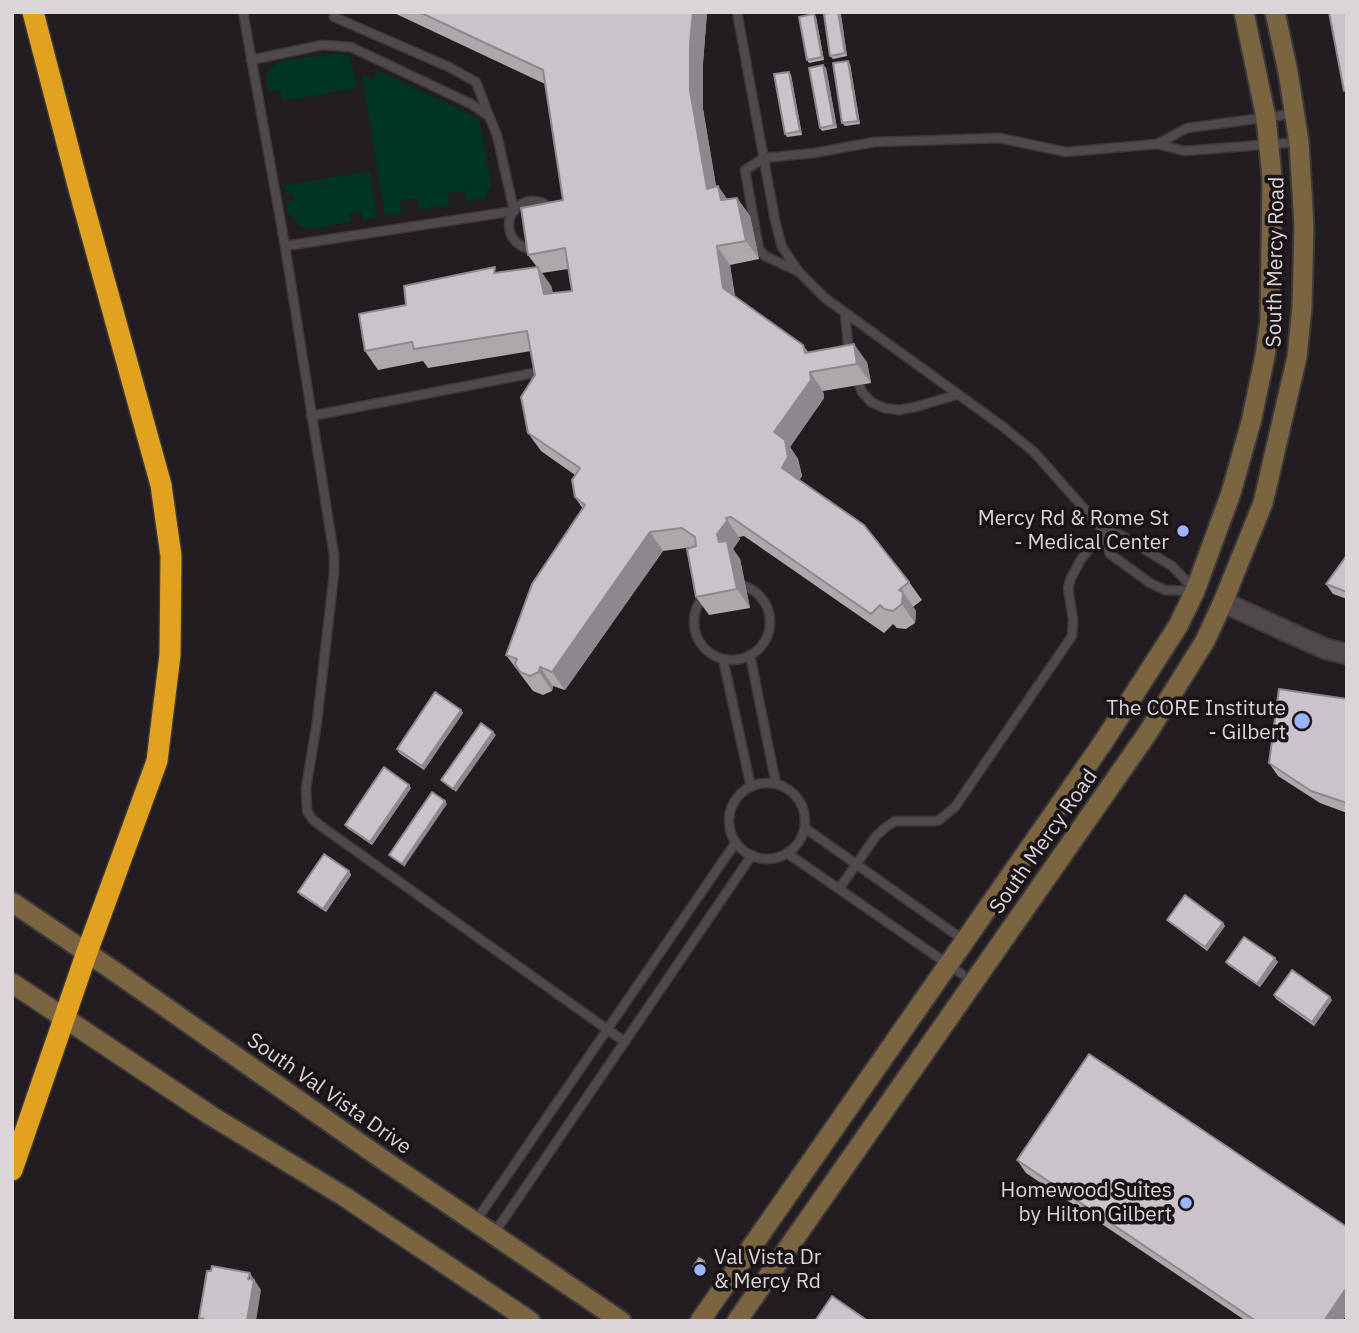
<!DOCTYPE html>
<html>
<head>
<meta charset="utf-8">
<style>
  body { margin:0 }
  #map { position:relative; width:1359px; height:1333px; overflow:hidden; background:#221d21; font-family:"IBM Plex Sans",sans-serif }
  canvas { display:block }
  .frame { position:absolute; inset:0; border:14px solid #d9d5d8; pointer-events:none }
</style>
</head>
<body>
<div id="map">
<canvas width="1359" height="1333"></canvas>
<div class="frame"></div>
</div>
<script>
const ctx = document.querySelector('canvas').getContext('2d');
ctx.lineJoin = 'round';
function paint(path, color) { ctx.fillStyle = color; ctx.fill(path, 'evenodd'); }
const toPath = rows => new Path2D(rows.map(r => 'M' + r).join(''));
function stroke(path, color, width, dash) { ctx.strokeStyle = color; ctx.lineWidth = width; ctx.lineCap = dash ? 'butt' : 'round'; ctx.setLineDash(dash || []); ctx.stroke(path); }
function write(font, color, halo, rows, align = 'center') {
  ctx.font = font + ' "IBM Plex Sans",sans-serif'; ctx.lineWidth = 7; ctx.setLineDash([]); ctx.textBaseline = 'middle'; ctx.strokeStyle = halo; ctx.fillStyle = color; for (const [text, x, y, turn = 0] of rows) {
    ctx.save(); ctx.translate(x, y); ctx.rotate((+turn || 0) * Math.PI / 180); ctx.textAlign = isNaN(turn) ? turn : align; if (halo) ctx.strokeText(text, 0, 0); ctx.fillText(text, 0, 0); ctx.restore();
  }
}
const green = toPath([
  [344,53,351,57,357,88,282,101,280,90,268,91,266,75,276,63,309,57],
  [377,70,477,118,480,123,491,184,485,197,467,201,464,190,448,194,449,205,420,210,417,198,400,201,402,213,385,216,362,75,373,80],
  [370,171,377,217,363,220,361,212,349,214,350,222,311,229,300,226,289,214,286,201,294,200,293,193,286,194,285,185]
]);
const service = toPath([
  [243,12,285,246,334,555,334,573,317,722,306,788,307,811,313,820,325,829,625,1042],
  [737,12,775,220,782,247,799,272,825,298,1002,426,1034,452,1103,530,1110,554,1150,583,1165,590,1195,591],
  [334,17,449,67,476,82,489,116],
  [251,60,322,45,351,47,471,104,489,116,497,135,514,211,285,246],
  [1157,144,1187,128,1293,114],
  '509 225a24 24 0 1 1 48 0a24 24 0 1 1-48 0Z',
  [797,271,765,256,759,249,745,170,764,158,814,153,874,142,1000,138,1066,152,1157,144,1184,151,1299,142],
  [845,313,849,355],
  [856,377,862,392,871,402,884,408,899,410,915,407,956,395],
  [311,416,544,371],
  [1103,530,1121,535,1172,566,1193,588],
  '694 622a38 38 0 1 1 76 0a38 38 0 1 1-76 0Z',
  [750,655,776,784],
  [723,659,751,787],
  '729 821a38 38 0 1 1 76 0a38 38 0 1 1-76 0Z',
  [805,828,965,941],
  [787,853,962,974],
  [839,889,876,836,886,827,895,821,938,821,955,807,1072,636,1073,619,1068,588,1071,578,1080,561,1103,530],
  [475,1222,736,842],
  [493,1235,752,855]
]);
const tertiary = toPath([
  [1223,602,1299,637,1326,649,1347,654]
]);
const secondary = toPath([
  [12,902,114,971,385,1161,621,1321],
  [12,983,210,1115,345,1197,530,1321],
  [700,1321,1104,741,1178,626,1195,591,1231,493,1251,422,1265,356,1270,321,1272,178,1266,118,1244,12],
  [737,1321,1147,734,1205,641,1223,602,1263,503,1297,357,1302,307,1304,226,1299,142,1288,72,1275,12]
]);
const motorway = toPath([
  [12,1170,87,952,157,761,170,655,171,556,161,485,79,189,33,12]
]);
const wall = toPath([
  [392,12,707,12,703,63,703,109,716,187,718,186,727,199,737,198,750,216,759,259,730,265,735,296,803,345,808,352,867,362,871,383,823,391,824,398,790,447,798,459,802,476,799,480,909,582,922,600,913,607,916,611,915,623,906,629,897,628,893,624,884,633,744,536,739,537,740,539,733,549,740,559,750,608,709,615,696,597,693,547,663,551,565,690,553,686,552,691,543,695,533,691,506,655,583,509,575,497,575,475,541,451,528,433,535,375,531,351,428,368,423,361,378,370,365,351,406,305,498,272,537,267,528,255,563,200,545,84],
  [568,269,572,291,553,293,551,286,542,273],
  [839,12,841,15,847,56,833,59,830,56],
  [814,14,816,17,824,60,809,63,807,60],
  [850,64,860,124,845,126,842,123],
  [823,65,826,68,837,128,822,131,820,128],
  [791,75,802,135,787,137,785,134],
  [1347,555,1347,599,1333,594,1326,584],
  [1347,699,1347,813,1320,803,1278,776,1269,763],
  [461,710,463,713,424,770,399,753,397,749],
  [411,788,372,845,347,828,345,825],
  [349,871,351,875,326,912,300,895,298,892],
  [1167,920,1225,926,1207,951,1170,923],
  [1226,962,1278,962,1260,987,1228,965],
  [1274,995,1332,1000,1314,1026,1276,999],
  [1017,1160,1347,1227,1347,1314,1342,1321,1246,1321,1026,1173]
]);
const shadedWall = toPath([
  [693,12,707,12,703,63,703,109,720,208,707,189,690,90,690,44],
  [839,12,841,15,847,56,845,53],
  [814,14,816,17,824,60,822,57],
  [848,61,850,64,860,124,858,121],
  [823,65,826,68,837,128,834,125],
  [789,72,791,75,802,135,800,131],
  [718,186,731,205,721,200],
  [737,198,750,216,759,259,746,241],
  [717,246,730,265,736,307,723,288],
  [538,267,551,286,557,313,544,294],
  [854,344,867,362,871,383,857,364],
  [810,372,823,391,824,398,790,447,798,459,802,476,795,486,782,468,774,432],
  [726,518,740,539,733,549,740,559,750,608,737,589,719,542,717,534],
  [650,532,663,551,565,690,552,672],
  [903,592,916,611,915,623,902,604],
  [540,667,553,686,552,691,539,672],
  [461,710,463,713,424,770,422,766],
  [493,732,496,735,456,792,453,789],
  [409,785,411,788,372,845,370,842],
  [445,801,447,804,404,867,402,864],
  [349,871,351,875,326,912,323,909],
  [1223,923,1225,926,1207,951,1205,947],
  [1275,958,1278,962,1260,987,1257,984],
  [1330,997,1332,1000,1314,1026,1312,1022],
  [704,1261,706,1264,700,1273,697,1270],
  [250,1273,261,1290,256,1321,247,1321],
  [1347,1287,1347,1314,1342,1321,1324,1321]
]);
const building = toPath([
  [419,12,693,12,690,44,690,90,707,189,718,186,721,200,737,198,746,241,717,246,723,288,803,345,805,353,854,344,857,364,810,372,811,380,774,432,785,440,788,457,782,468,864,525,909,582,899,590,903,592,902,604,893,611,884,609,880,605,871,614,731,517,726,518,727,521,717,534,719,542,727,541,737,589,696,597,687,549,696,546,695,537,682,528,650,532,552,672,540,667,539,672,530,676,520,672,515,664,517,659,506,655,532,584,585,505,575,497,572,480,580,468,528,433,521,397,535,375,527,331,414,349,412,342,365,351,359,314,406,305,404,286,495,267,494,273,538,267,544,294,572,291,565,248,528,255,521,208,563,200,543,70,419,12],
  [833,12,838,12,845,53,830,56,824,14,833,12],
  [1329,12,1347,12,1347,90,1344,91,1329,12],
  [814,14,822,57,807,60,799,17,814,14],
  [848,61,858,121,842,123,833,63,848,61],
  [823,65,834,125,820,128,809,68,823,65],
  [789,72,800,131,785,134,774,74,789,72],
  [1347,555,1347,592,1326,584,1347,555],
  [1279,689,1347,699,1347,803,1311,791,1269,763,1279,689],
  [435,692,461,710,422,766,397,749,435,692],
  [481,723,493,732,453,789,441,780,481,723],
  [384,767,409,785,370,842,345,825,384,767],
  [432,792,445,801,402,864,389,855,432,792],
  [324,854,349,871,323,909,298,892,324,854],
  [1185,895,1223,923,1205,947,1167,920,1185,895],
  [1244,937,1275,958,1257,984,1226,962,1244,937],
  [1292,970,1330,997,1312,1022,1274,995,1292,970],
  [1089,1054,1347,1227,1347,1287,1324,1321,1256,1321,1017,1160,1089,1054],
  [699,1258,704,1261,697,1270,693,1267,699,1258],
  [212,1266,250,1273,248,1279,254,1280,247,1321,204,1321,204,1319,199,1318,207,1271,211,1271,212,1266],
  [832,1296,868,1321,815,1321,832,1296]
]);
const markers = [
  [1183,531,7,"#9bb4fd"],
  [1302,721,9,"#9bb4fd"],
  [1186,1203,7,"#9bb4fd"],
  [700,1270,7,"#9bb4fd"]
];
const streetNames = [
  ["South Mercy Road",1276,262,-89],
  ["South Mercy Road",1044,842,-55],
  ["South Val Vista Drive",329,1094,35]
];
const poiNames = [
  ["Mercy Rd & Rome St",1169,519],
  ["- Medical Center",1169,543],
  ["The CORE Institute",1286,709],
  ["- Gilbert",1286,733],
  ["Homewood Suites",1172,1191],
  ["by Hilton Gilbert",1172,1215],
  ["Val Vista Dr",714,1258,"left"],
  ["& Mercy Rd",714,1282,"left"]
];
paint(green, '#003523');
stroke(service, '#3c383c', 11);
stroke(tertiary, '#3c383c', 23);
stroke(secondary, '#3c383c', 23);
stroke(motorway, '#3c383c', 24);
stroke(service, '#4f494e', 8);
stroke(tertiary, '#4f494e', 19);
stroke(secondary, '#7b6440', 19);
stroke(motorway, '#e1a21f', 21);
paint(wall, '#aea8ad');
paint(shadedWall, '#8d888d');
paint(building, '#cac3c9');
stroke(building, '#8d888d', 2);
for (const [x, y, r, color] of markers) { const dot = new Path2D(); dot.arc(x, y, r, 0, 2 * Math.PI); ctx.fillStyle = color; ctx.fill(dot); stroke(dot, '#191418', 2.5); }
write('21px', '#d9d5d8', '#191418', streetNames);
write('21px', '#d9d5d8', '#191418', poiNames, 'right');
</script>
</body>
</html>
